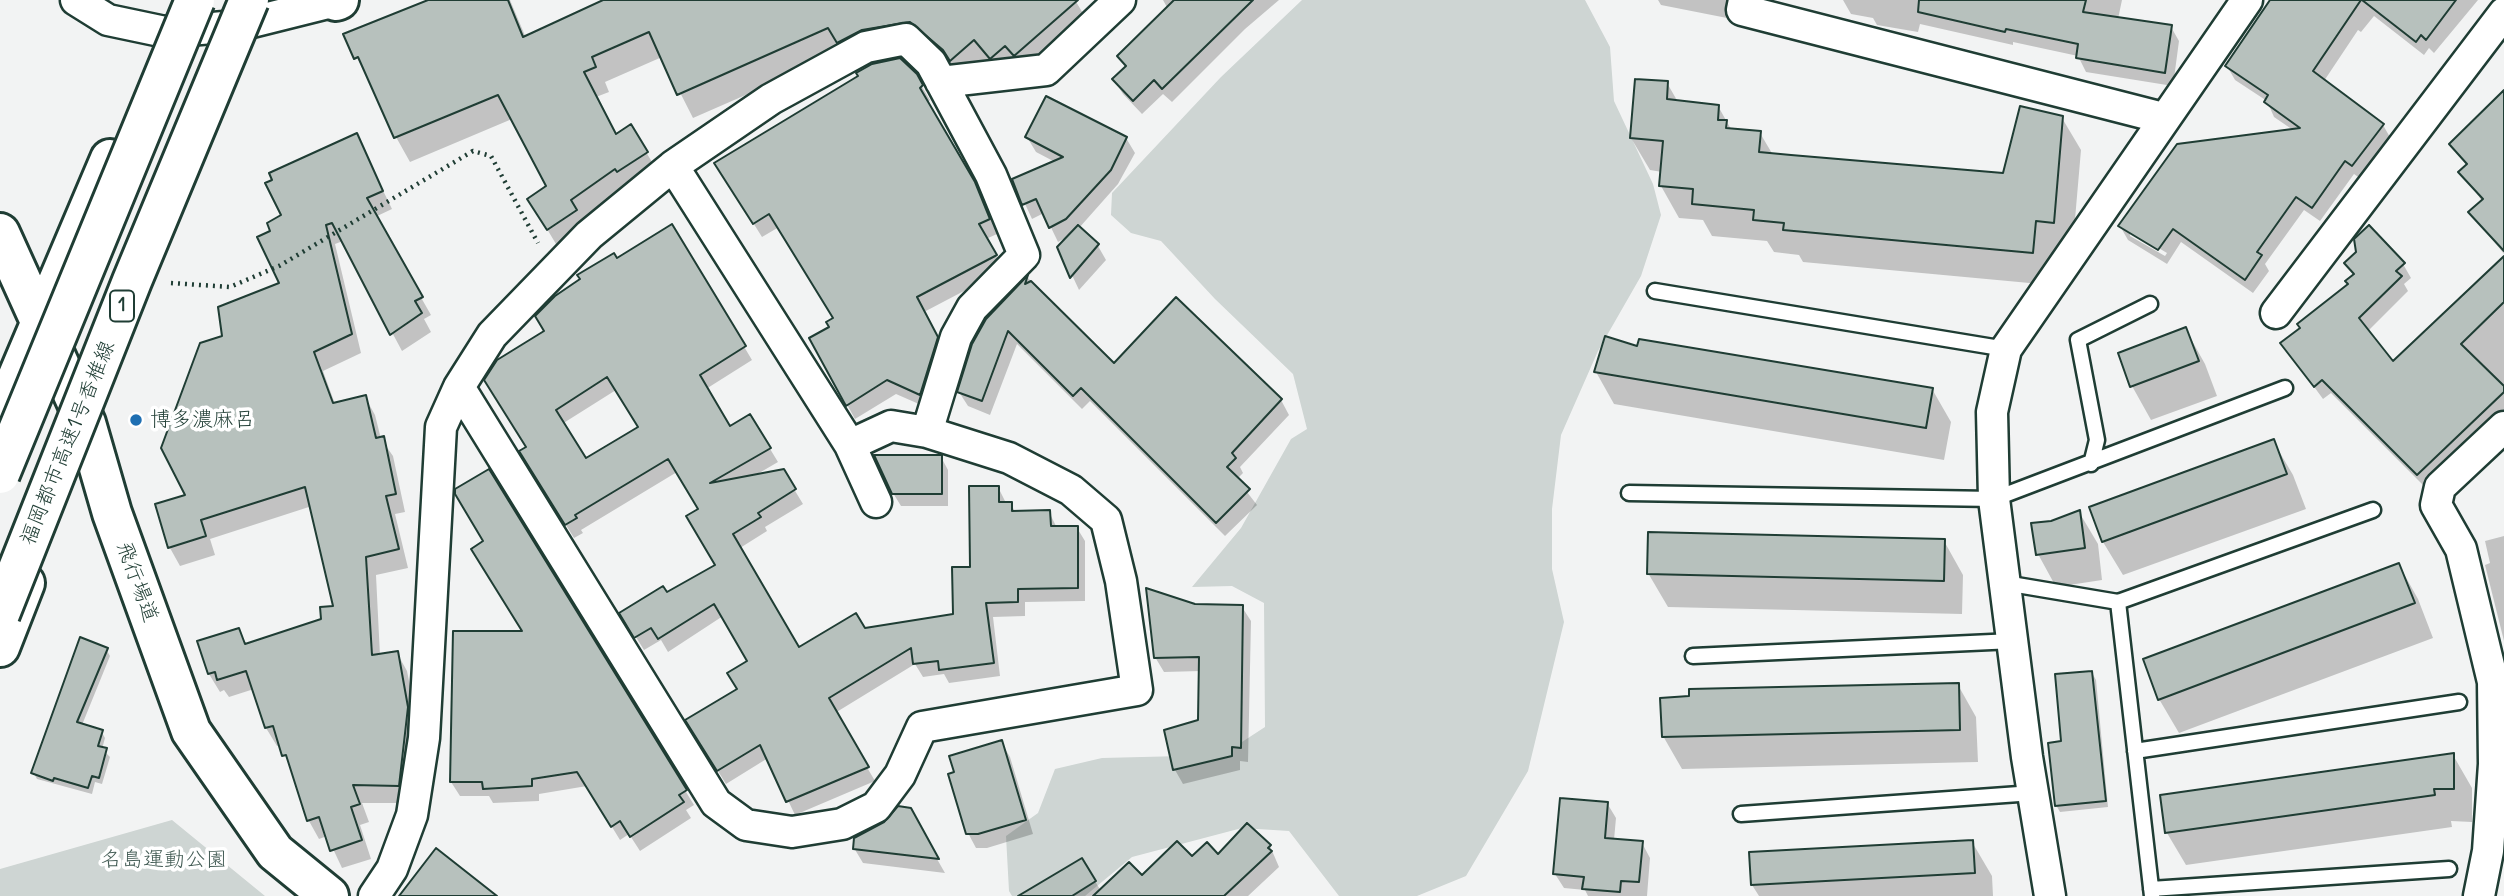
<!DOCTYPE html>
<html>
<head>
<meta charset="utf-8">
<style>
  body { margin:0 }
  canvas { display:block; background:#f2f3f3 }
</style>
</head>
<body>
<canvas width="2504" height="896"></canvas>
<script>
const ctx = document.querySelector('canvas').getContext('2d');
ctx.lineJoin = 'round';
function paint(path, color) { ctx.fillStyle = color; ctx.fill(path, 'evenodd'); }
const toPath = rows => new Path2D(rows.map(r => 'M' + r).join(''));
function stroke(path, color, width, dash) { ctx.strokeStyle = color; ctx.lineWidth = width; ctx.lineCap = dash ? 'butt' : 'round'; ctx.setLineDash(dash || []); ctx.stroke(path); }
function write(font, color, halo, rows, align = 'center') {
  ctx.font = font + ' Delius,"Klee One",sans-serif'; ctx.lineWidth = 7; ctx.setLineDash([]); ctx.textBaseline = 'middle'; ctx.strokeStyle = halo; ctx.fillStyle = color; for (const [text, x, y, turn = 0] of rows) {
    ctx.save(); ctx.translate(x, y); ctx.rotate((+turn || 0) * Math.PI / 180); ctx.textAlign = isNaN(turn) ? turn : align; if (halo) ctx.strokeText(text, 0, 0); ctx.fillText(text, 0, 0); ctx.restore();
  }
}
const green = toPath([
  [1302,0,1585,0,1610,47,1614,101,1653,184,1661,215,1641,276,1598,351,1561,435,1552,509,1552,569,1564,622,1528,771,1466,876,1417,896,1339,896,1289,831,1242,828,1132,857,1085,896,1012,896,1009,891,1006,836,1038,813,1055,769,1102,758,1222,755,1265,727,1264,603,1232,586,1192,587,1241,528,1291,439,1307,429,1293,374,1215,299,1161,241,1131,233,1111,215,1112,193,1221,77],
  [172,820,265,896,0,896,0,869]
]);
const shadow = toPath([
  [428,0,510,0,526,38,607,0,1075,0,1090,25,1029,80,965,84,926,46,844,52,693,118,662,57,605,82,609,92,596,97,616,136,631,127,661,177,562,254,529,199,549,186,512,119,410,162,396,137,346,35],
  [1163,0,1279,0,1245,29,1172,102,1163,94,1142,114,1123,94,1114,80,1126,68,1119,56,1168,9],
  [1658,0,1731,0,1727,18,1661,5],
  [1843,0,2122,0,2118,19,2171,27,2179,41,2173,86,2086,72,2078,56,2013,42,2013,45,1920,24,1918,32,1877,25,1873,18,1851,14],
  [2301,0,2478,0,2434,53,2429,48,2424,55,2374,16,2361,32,2358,30,2324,81,2383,125,2391,139,2361,179,2354,174,2320,221,2304,210,2265,264,2269,271,2253,293,2181,242,2167,264,2128,240,2120,226,2293,130,2274,117,2267,101,2235,80,2227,66],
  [2130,231,2167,253,2165,256,2130,236],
  [915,75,930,100,927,103,982,199,997,234,986,239,1004,270,924,312,945,353,928,408,896,394,855,419,811,339,831,328,835,319,779,227,762,237,725,178],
  [1667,83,1678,102,1718,106,1732,131,1760,133,1773,155,2004,175,2062,118,2081,150,2072,254,2054,253,2051,285,1803,262,1799,255,1774,252,1767,241,1712,236,1703,220,1679,218,1661,186,1662,172,1650,170,1631,138],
  [2504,111,2504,254,2470,212,2482,201,2461,172,2467,166,2451,144],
  [356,135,392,209,375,217,431,315,424,319,431,332,402,351,343,241,335,244,361,353,323,371,335,404,365,397,375,415,381,439,393,456,405,512,395,514,408,568,376,575,380,656,397,653,407,671,418,726,408,803,362,803,369,822,360,825,371,859,342,868,327,836,319,839,309,821,292,770,281,745,277,746,266,728,254,689,229,697,224,690,220,692,209,674,199,642,238,630,247,645,323,621,335,608,312,506,210,539,215,555,180,566,170,548,157,506,188,496,224,337,281,284,273,232],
  [1027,137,1126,138,1135,153,1118,184,1079,228,1098,246,1106,260,1079,290,1059,247,1067,237,1058,242,1044,213,1032,219,1014,180,1055,162,1036,152],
  [672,226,752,360,706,389,729,429,750,416,778,462,754,476,783,471,803,504,765,527,767,531,740,548,798,650,864,630,955,616,998,487,1006,503,1010,503,1016,513,1049,512,1057,528,1077,528,1085,541,1085,601,1025,602,1025,616,993,617,1000,676,949,683,944,674,923,677,915,664,835,713,875,781,795,815,768,758,726,784,695,734,738,690,749,661,723,616,668,652,661,640,644,650,621,613,667,595,717,565,700,510,677,472,581,530,583,533,574,538,529,465,528,448,546,332,616,261],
  [616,390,640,428,585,461,562,424],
  [2504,258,2504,412,2426,488,2331,393,2323,399,2282,343,2350,285,2354,276,2346,263,2403,264,2411,278,2404,284,2408,291,2368,331,2393,363],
  [1028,278,1114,366,1281,400,1289,415,1240,467,1243,473,1237,479,1257,505,1225,536,1090,401,1082,409,1017,344,990,415,968,406,959,392,988,320],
  [2186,330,2205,364,2217,396,2151,420,2132,386],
  [1639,348,1932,389,1951,422,1944,460,1614,404,1596,372],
  [2273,441,2293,475,2306,509,2123,575,2103,542,2092,508],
  [941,457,948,470,948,506,901,506,893,493],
  [488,471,694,805,686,810,691,818,640,851,629,834,620,840,587,786,539,794,539,801,493,803,489,796,460,796,451,782,525,633,486,542],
  [2079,512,2098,544,2102,580,2056,587,2038,554,2051,522],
  [2504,536,2504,641,2485,565,2490,563,2485,541],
  [1944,541,1963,575,1962,614,1668,607,1648,573],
  [2399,565,2418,599,2433,638,2179,733,2159,699],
  [1195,606,1242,607,1251,621,1248,762,1240,761,1240,770,1183,784,1175,770,1166,731,1200,722,1201,671,1164,672,1155,657],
  [106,649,110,656,82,725,101,731,105,738,102,749,110,757,102,784,95,782,92,794,37,779,33,772],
  [2092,673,2096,680,2108,807,2060,812,2056,805,2063,743],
  [1958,685,1976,717,1978,762,1682,769,1663,736],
  [1001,742,1010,757,1033,834,987,848,976,848,968,833],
  [2453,755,2472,788,2472,822,2451,821,2452,827,2186,865,2167,833],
  [1607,803,1616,818,1614,840,1642,843,1650,858,1647,896,1588,896,1585,890,1564,888,1555,874],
  [909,810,945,873,863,863,854,848],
  [1972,842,1992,876,1993,896,1759,896,1752,885],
  [1270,846,1279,867,1248,896,1055,896,1082,860,1101,891,1192,859]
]);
const building = toPath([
  [428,0,508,0,523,37,603,0,1078,0,1014,56,1005,46,990,59,974,40,950,61,943,50,910,22,862,30,837,43,828,28,677,95,649,32,592,57,596,67,584,72,616,134,631,124,648,152,617,172,615,169,571,200,577,210,547,230,527,199,546,186,498,95,394,138,358,57,354,59,343,34,428,0],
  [1174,0,1253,0,1162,89,1154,80,1133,101,1112,79,1126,66,1117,56,1174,0],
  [1919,0,2086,0,2083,12,2172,25,2165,73,2076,58,2078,44,2006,29,2005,32,1918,12,1919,0],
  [2270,0,2361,0,2313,71,2384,124,2352,166,2345,161,2312,208,2296,197,2257,252,2262,255,2245,280,2173,229,2158,250,2118,226,2177,144,2300,128,2264,102,2268,95,2225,66,2270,0],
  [2362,0,2456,0,2426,40,2421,35,2416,42,2362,0],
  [900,58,917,74,923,85,920,88,975,182,990,219,979,224,997,255,917,297,938,337,920,395,887,380,846,406,809,338,829,327,826,322,833,318,769,214,753,224,714,163,858,76,856,73,872,64,900,58],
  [1635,79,1668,81,1667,99,1719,105,1718,120,1727,120,1726,128,1761,131,1759,152,1791,155,2003,173,2020,106,2063,116,2054,223,2036,221,2033,253,1783,230,1784,223,1753,220,1754,210,1692,204,1693,189,1659,186,1663,141,1630,138,1635,79],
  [2504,90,2504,251,2468,212,2483,199,2458,172,2467,164,2449,144,2504,90],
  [1046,96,1127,137,1111,170,1066,219,1049,228,1036,199,1022,205,1012,179,1063,157,1025,137,1046,96],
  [357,133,383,191,367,198,423,297,415,301,422,313,390,335,332,223,326,225,352,334,314,352,333,403,366,395,376,438,384,436,396,494,386,496,399,549,366,557,372,655,398,651,408,707,399,786,353,785,360,804,351,807,362,840,330,851,319,817,307,821,286,755,282,756,273,726,265,728,246,671,217,680,215,672,208,674,197,641,239,628,245,644,321,619,320,607,333,606,305,487,201,520,206,536,168,548,155,504,185,495,161,448,200,343,222,336,218,307,279,283,257,237,270,231,267,223,281,215,265,183,272,180,269,173,357,133],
  [672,224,746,346,700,375,730,426,750,414,771,448,710,483,784,469,796,489,758,513,761,517,733,534,799,647,856,613,865,628,953,614,952,567,970,567,969,486,999,486,999,502,1012,502,1012,511,1050,510,1051,526,1078,526,1078,588,1018,589,1018,602,986,603,994,663,939,670,938,661,913,664,911,648,829,698,869,767,786,802,760,745,717,771,685,720,737,689,727,673,747,661,714,604,658,639,651,628,634,638,619,613,663,586,667,592,715,565,686,516,698,509,668,459,575,515,577,518,565,525,519,451,526,447,484,380,497,360,544,331,535,316,555,296,580,279,577,275,614,253,617,258,672,224],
  [607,377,638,427,586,458,556,410,607,377],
  [1078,225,1099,244,1070,278,1057,247,1078,225],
  [2369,225,2405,263,2396,271,2402,276,2359,318,2393,361,2504,256,2504,302,2461,344,2504,386,2504,392,2417,475,2322,380,2314,387,2280,343,2300,328,2297,324,2348,284,2345,281,2354,274,2344,263,2356,252,2354,239,2369,225],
  [1028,275,1025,284,1031,281,1114,363,1176,297,1282,399,1232,453,1236,458,1227,467,1250,489,1216,523,1081,388,1073,396,1008,331,982,401,957,392,972,344,986,319,1028,275],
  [2186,327,2199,361,2130,387,2118,353,2186,327],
  [1605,336,1637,346,1639,339,1933,388,1926,428,1594,372,1605,336],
  [2274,439,2287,474,2102,542,2089,507,2274,439],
  [874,455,942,455,942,494,892,494,874,455],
  [489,469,687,790,679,795,684,802,630,837,620,821,611,827,577,772,532,779,532,786,483,789,482,782,450,782,453,631,522,631,471,549,483,541,455,494,455,489,489,469],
  [2080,510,2085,548,2036,555,2031,523,2051,521,2080,510],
  [1648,532,1945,539,1944,581,1647,574,1648,532],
  [2399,563,2415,603,2158,700,2143,659,2399,563],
  [1146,588,1195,604,1243,605,1241,748,1232,747,1232,756,1173,770,1164,730,1198,720,1199,657,1154,658,1146,588],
  [80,637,108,648,77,722,103,730,98,746,107,748,99,778,92,776,88,788,54,778,53,781,31,773,80,637],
  [2092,671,2106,801,2055,806,2048,743,2061,741,2055,674,2092,671],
  [1959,683,1960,730,1662,737,1660,698,1689,696,1689,689,1959,683],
  [1002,740,1026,820,978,834,966,834,948,774,954,772,949,756,1002,740],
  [2454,753,2454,789,2434,789,2435,795,2165,833,2160,795,2454,753],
  [1560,798,1608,802,1605,838,1643,841,1639,882,1621,881,1620,892,1582,889,1584,877,1553,874,1560,798],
  [898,806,911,808,939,859,853,849,854,838,884,822,898,806],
  [1247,823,1271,845,1268,848,1272,851,1224,896,1093,896,1129,862,1142,875,1177,841,1192,856,1207,842,1218,854,1247,823],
  [1973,840,1975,873,1751,885,1749,852,1973,840],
  [436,848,497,896,399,896,436,848],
  [1082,858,1096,881,1072,896,1018,896,1082,858]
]);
const path = toPath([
  [171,283,230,287,279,266,473,151,491,156,538,243]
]);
const lane = toPath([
  [1655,291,2006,349],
  [2091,464,2097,440,2078,340,2150,304],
  [1629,493,1994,499,2285,388],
  [2005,583,2118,602,2373,510],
  [2118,602,2152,896],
  [1693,656,2013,641],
  [2135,751,2459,702],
  [1741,814,2033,793],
  [2151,889,2449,869]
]);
const street = toPath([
  [76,0,108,20,165,32,236,26,336,1],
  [1744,0,1742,10,2163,118],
  [941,82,1046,70,1120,0],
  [673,166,850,445,876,502],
  [2276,313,2504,13],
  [459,387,716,803,746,825,792,832,842,824,876,807,900,775,922,727,1137,690,1121,581,1106,520,1071,490,1009,458,927,432,891,426,850,445],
  [374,896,392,869,412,815,424,738,441,427,459,387,492,335,589,235,673,166,771,99,866,47,906,39,931,63,991,175,1024,255,972,308,956,337,927,432],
  [2050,896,2027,757,1994,499,1992,412,2006,349,2247,0],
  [2479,896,2488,851,2494,764,2493,682,2461,549,2436,505,2440,487,2504,427]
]);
const secondary = toPath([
  [336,1,339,0],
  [0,233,86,423,112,513,191,731,275,852,329,896],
  [0,418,110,159],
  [0,647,25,583]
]);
const highwayBridge = toPath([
  [0,474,195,0],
  [0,614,132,281,249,0]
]);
const markers = [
  [136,420,7,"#1f6fb2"]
];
const shields = [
  [122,306,24]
];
const shieldNames = [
  ["1",122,306]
];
const poiNames = [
  ["博多濃麻呂",150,420]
];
const streetNames = [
  ["福岡都市高速1号香椎線",68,443,-68],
  ["飛行場道",137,582,70]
];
const parkNames = [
  ["名島運動公園",164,860]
];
paint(green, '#ced5d3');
paint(shadow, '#0003');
paint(building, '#b7c1bd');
stroke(building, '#1f3d34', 2);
stroke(lane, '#1f3d34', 19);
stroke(street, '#1f3d34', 35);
stroke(secondary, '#1f3d34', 44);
stroke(path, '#1f3d34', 4.5, [2, 5]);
stroke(lane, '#fff', 14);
stroke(street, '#fff', 30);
stroke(secondary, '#fff', 38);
stroke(highwayBridge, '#1f3d34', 44, []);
stroke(highwayBridge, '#fff', 38);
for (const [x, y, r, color] of markers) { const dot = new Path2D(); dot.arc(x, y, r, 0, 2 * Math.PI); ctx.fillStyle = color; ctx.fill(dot); stroke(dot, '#fff', 2.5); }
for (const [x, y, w] of shields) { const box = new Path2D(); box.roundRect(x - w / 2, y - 15.5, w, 31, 5); ctx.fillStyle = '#fff'; ctx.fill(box); stroke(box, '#1f3d34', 2); }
write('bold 19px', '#1f3d34', null, shieldNames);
write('21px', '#1f3d34', '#fff', poiNames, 'left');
write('21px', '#1f3d34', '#fff', streetNames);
write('21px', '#425b54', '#fff', parkNames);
</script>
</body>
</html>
